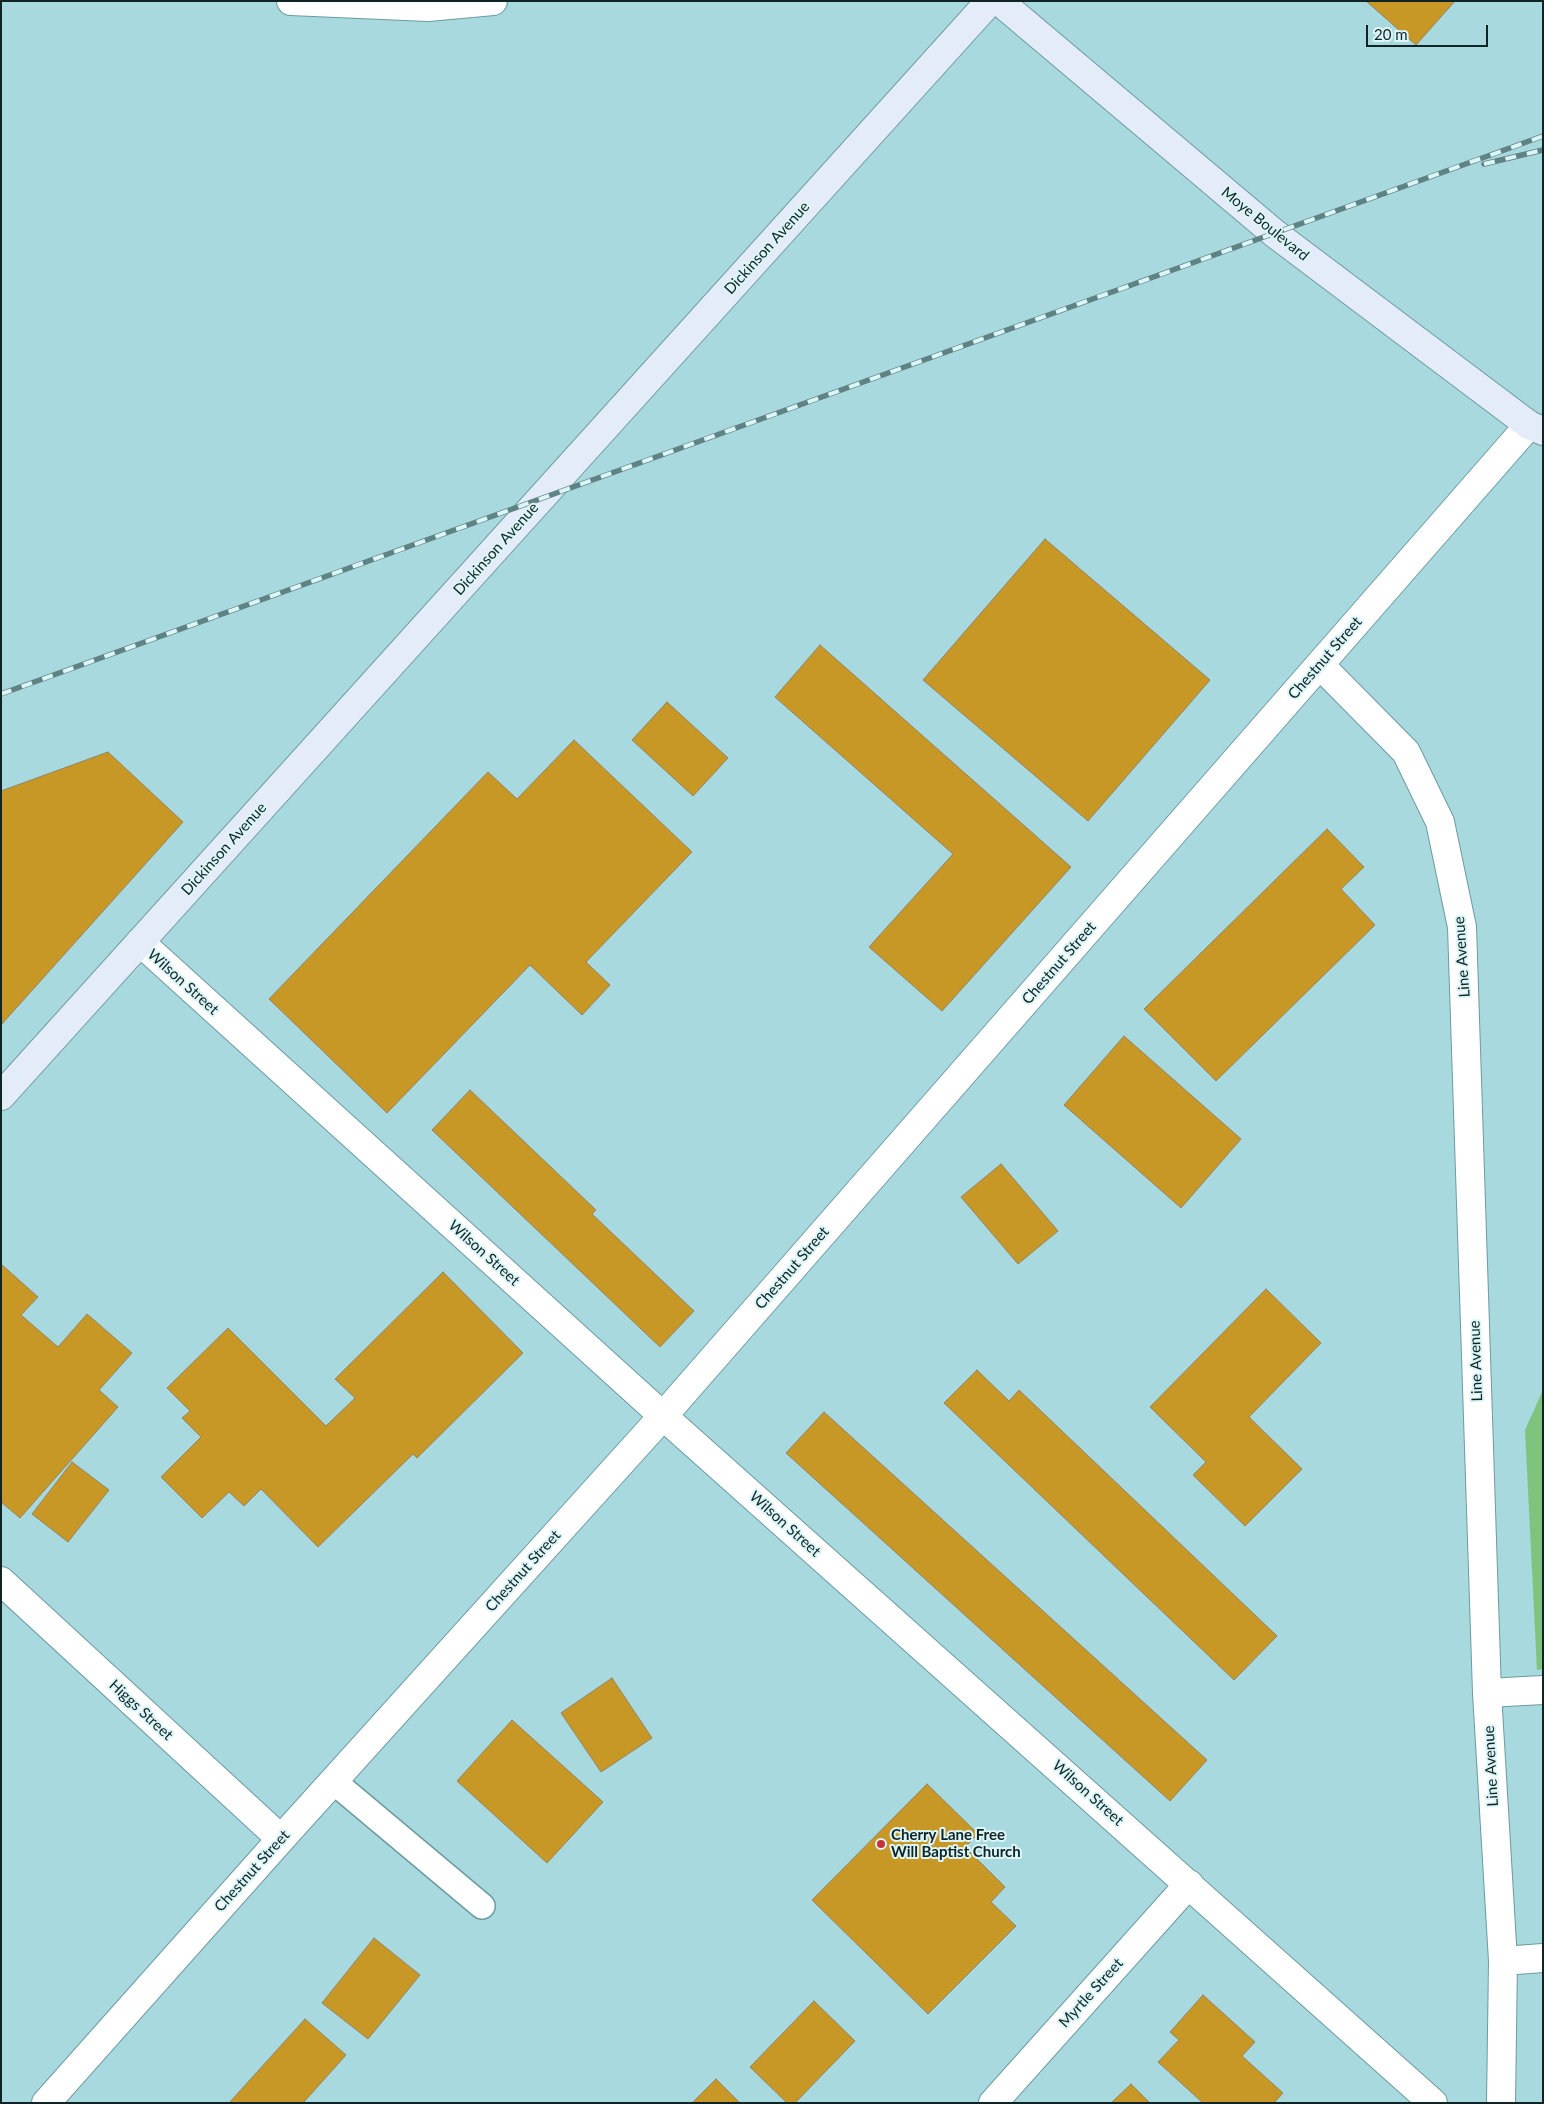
<!DOCTYPE html>
<html>
<head>
<meta charset="utf-8">
<style>
  body { margin:0 }
  #map { position:relative; width:1544px; height:2104px; overflow:hidden; background:#a8d9de; font-family:Lato,sans-serif }
  canvas { display:block }
  .frame { position:absolute; inset:0; border:2px solid #102426; pointer-events:none }
  .scale { position:absolute; left:1366px; top:25px; width:122px; height:22px; box-sizing:border-box; border:2px solid #102426; border-top:0; padding-left:6px; font-size:15px; line-height:18px; white-space:nowrap; color:#102426; -webkit-text-stroke:4px #dcf5f7; paint-order:stroke }
</style>
</head>
<body>
<div id="map">
<canvas width="1544" height="2104"></canvas>
<div class="frame"></div>
<div class="scale">20 m</div>
</div>
<script>
const ctx = document.querySelector('canvas').getContext('2d');
ctx.lineJoin = 'round';
function paint(path, color) { ctx.fillStyle = color; ctx.fill(path, 'evenodd'); }
const toPath = rows => new Path2D(rows.map(r => 'M' + r).join(''));
function stroke(path, color, width, dash) { ctx.strokeStyle = color; ctx.lineWidth = width; ctx.lineCap = dash ? 'butt' : 'round'; ctx.setLineDash(dash || []); ctx.stroke(path); }
function write(font, color, halo, rows, align = 'center') {
  ctx.font = font + ' Lato,sans-serif'; ctx.lineWidth = 4; ctx.setLineDash([]); ctx.textBaseline = 'middle'; ctx.strokeStyle = halo; ctx.fillStyle = color; for (const [text, x, y, turn = 0] of rows) {
    ctx.save(); ctx.translate(x, y); ctx.rotate((+turn || 0) * Math.PI / 180); ctx.textAlign = isNaN(turn) ? turn : align; if (halo) ctx.strokeText(text, 0, 0); ctx.fillText(text, 0, 0); ctx.restore();
  }
}
const green = toPath([
  [1543,1390,1543,1669,1537,1670,1525,1430]
]);
const building = toPath([
  [1366,1,1455,1,1416,45,1366,1],
  [1045,539,1210,680,1088,821,923,680,1045,539],
  [820,645,1071,867,942,1011,869,947,953,854,775,697,820,645],
  [667,702,728,758,693,796,632,740,667,702],
  [574,740,692,852,586,962,610,985,582,1015,530,965,387,1113,269,999,488,772,517,799,574,740],
  [108,752,183,822,1,1025,1,791,108,752],
  [1327,829,1364,867,1341,889,1375,925,1216,1081,1144,1009,1327,829],
  [1124,1036,1241,1139,1181,1208,1064,1105,1124,1036],
  [470,1090,596,1210,592,1214,694,1311,660,1347,432,1130,470,1090],
  [1001,1164,1058,1231,1018,1264,961,1197,1001,1164],
  [1,1264,38,1297,21,1315,58,1347,87,1314,132,1353,99,1390,118,1407,20,1518,1,1502,1,1264],
  [443,1272,523,1353,417,1458,413,1454,318,1547,261,1489,244,1506,229,1492,202,1518,161,1477,201,1437,182,1418,190,1411,167,1388,228,1328,326,1426,355,1398,335,1379,443,1272],
  [1266,1289,1321,1343,1249,1417,1302,1469,1245,1526,1193,1475,1206,1462,1150,1407,1266,1289],
  [977,1370,1009,1401,1019,1390,1277,1636,1234,1680,944,1403,977,1370],
  [824,1412,1207,1760,1170,1801,786,1453,824,1412],
  [72,1462,109,1490,68,1542,32,1514,72,1462],
  [612,1678,652,1738,601,1772,561,1713,612,1678],
  [512,1720,603,1802,547,1863,457,1781,512,1720],
  [927,1784,978,1834,965,1847,1005,1887,991,1902,1016,1926,928,2014,812,1900,927,1784],
  [374,1938,420,1975,368,2039,322,2003,374,1938],
  [1203,1995,1255,2042,1242,2056,1283,2093,1274,2103,1203,2103,1158,2062,1179,2040,1170,2032,1203,1995],
  [814,2001,855,2041,795,2103,787,2103,750,2067,814,2001],
  [305,2019,346,2055,303,2103,229,2103,305,2019],
  [716,2079,740,2103,692,2103,716,2079],
  [1131,2084,1150,2103,1111,2103,1131,2084]
]);
const service = toPath([
  [333,1781,482,1906]
]);
const minor = toPath([
  [291,1,428,7,493,1],
  [1320,665,1406,752,1440,822,1462,927,1487,1693,1503,1961,1501,2103],
  [140,942,663,1416,1433,2103],
  [1,1581,281,1839],
  [1487,1693,1543,1690],
  [1503,1961,1543,1958],
  [46,2103,281,1839,663,1416,1529,425],
  [993,2103,1189,1884]
]);
const secondary = toPath([
  [999,1,1274,233,1529,425,1543,431],
  [1,1096,990,1]
]);
const rail = toPath([
  [1484,164,1543,150],
  [1,694,1543,136]
]);
const markers = [
  [881,1844,5,"#c33339"]
];
const streetNames = [
  ["Moye Boulevard",1265,224,39],
  ["Dickinson Avenue",767,248,-48],
  ["Dickinson Avenue",496,549,-48],
  ["Chestnut Street",1325,658,-49],
  ["Dickinson Avenue",224,849,-48],
  ["Line Avenue",1462,957,-94],
  ["Chestnut Street",1059,963,-49],
  ["Wilson Street",183,982,42],
  ["Wilson Street",484,1253,42],
  ["Chestnut Street",792,1268,-49],
  ["Line Avenue",1476,1361,-92],
  ["Wilson Street",785,1524,42],
  ["Chestnut Street",523,1571,-48],
  ["Higgs Street",141,1710,43],
  ["Line Avenue",1491,1766,-93],
  ["Wilson Street",1088,1793,42],
  ["Chestnut Street",252,1871,-48],
  ["Myrtle Street",1091,1993,-48]
];
const poiNames = [
  ["Cherry Lane Free",891,1835],
  ["Will Baptist Church",891,1852]
];
paint(green, '#80c37e');
paint(building, '#c89826');
stroke(building, '#948362', 1);
stroke(service, '#6c9ba0', 28);
stroke(minor, '#6c9ba0', 30);
stroke(secondary, '#6c9ba0', 30);
stroke(service, '#fff', 25);
stroke(minor, '#fff', 28);
stroke(secondary, '#e4ebf9', 28);
stroke(rail, '#5f8285', 5.5);
stroke(rail, '#dcf5f7', 4, [11]);
for (const [x, y, r, color] of markers) { const dot = new Path2D(); dot.arc(x, y, r, 0, 2 * Math.PI); ctx.fillStyle = color; ctx.fill(dot); stroke(dot, '#dcf5f7', 2); }
write('15px', '#102426', '#dcf5f7', streetNames);
write('bold 15px', '#102426', '#dcf5f7', poiNames, 'left');
</script>
</body>
</html>
